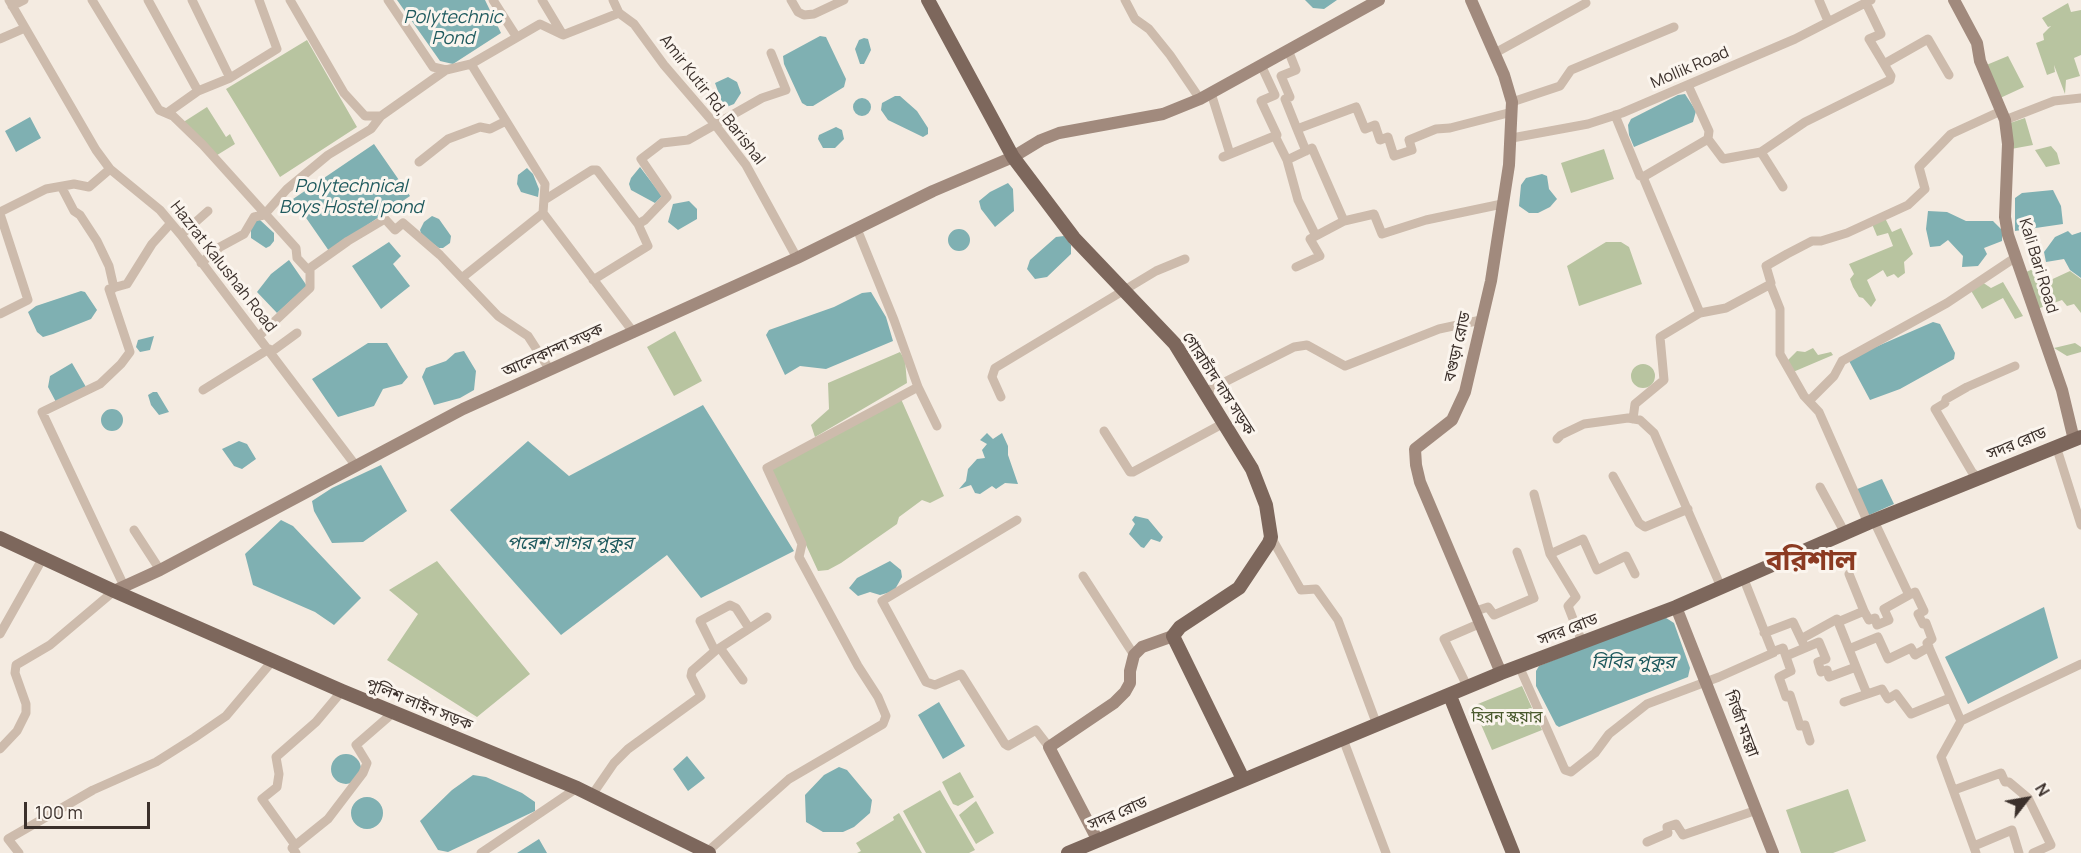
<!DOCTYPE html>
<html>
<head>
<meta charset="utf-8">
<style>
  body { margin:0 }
  #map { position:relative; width:2081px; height:853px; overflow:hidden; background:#f4ebe1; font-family:Manrope,sans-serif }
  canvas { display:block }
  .north { position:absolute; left:1997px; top:769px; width:60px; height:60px; -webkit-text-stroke:4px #fbf5ee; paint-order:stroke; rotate:59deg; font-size:16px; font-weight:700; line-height:24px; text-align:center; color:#3b302b }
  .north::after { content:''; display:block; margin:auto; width:21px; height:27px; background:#3b302b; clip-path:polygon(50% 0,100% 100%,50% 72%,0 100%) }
  .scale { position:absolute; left:24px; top:802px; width:126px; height:27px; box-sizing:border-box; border:3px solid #3b302b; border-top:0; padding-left:8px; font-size:18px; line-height:21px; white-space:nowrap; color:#3b302b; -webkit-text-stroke:4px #fbf5ee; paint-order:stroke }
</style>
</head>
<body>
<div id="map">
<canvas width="2081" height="853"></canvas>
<div class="north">N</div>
<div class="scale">100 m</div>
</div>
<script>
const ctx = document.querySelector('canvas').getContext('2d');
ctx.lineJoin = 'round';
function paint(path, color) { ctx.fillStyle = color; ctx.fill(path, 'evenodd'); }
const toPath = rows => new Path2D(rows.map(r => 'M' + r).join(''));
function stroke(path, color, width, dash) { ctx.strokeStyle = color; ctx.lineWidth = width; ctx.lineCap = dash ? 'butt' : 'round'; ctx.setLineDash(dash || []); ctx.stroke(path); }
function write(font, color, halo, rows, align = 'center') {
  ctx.font = font + ' Manrope,"Noto Sans Bengali",sans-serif'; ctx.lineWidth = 6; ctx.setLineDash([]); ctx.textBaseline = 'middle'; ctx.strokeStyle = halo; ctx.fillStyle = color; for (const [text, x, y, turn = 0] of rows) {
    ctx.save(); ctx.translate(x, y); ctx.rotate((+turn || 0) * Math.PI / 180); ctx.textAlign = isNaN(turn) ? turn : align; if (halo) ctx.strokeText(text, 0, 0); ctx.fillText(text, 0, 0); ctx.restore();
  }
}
const green = toPath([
  [2068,3,2071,12,2081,10,2081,55,2074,58,2080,76,2066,80,2065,94,2054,65,2055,72,2047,75,2036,43,2044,40,2043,34,2051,26,2048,27,2042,18],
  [307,40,357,127,280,177,226,89],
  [2008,56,2024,87,1998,99,1984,66],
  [207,107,226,137,230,134,235,144,214,157,182,123],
  [2025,118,2033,145,2011,149,2010,123],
  [2051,146,2057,153,2060,164,2046,167,2035,150],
  [1604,149,1614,179,1571,193,1561,163],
  [1885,218,1892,232,1901,228,1913,254,1904,262,1905,273,1898,278,1894,274,1887,277,1883,270,1867,280,1876,300,1871,307,1863,298,1859,297,1853,287,1850,279,1854,274,1849,264,1893,246,1888,233,1877,236,1872,224],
  [1606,242,1621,242,1629,247,1642,284,1579,306,1567,266],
  [2038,267,2044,283,2070,271,2081,279,2081,313,2074,304,2067,306,2062,300,2037,309,2026,272],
  [1982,282,1991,288,2003,282,2023,316,2015,319,2003,298,1982,309,1970,289],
  [675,331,702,381,674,396,647,347],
  [2075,343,2081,347,2081,352,2067,356,2054,348],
  [1813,348,1818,355,1831,352,1833,355,1793,372,1786,362,1797,351,1805,352],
  [900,352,905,360,907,383,815,437,811,425,829,409,828,383],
  '1631 376a12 12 0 1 1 24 0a12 12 0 1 1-24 0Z',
  [901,399,944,496,930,503,922,500,899,517,897,524,841,563,828,570,818,571,771,469],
  [437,561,530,674,477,717,387,660,418,614,389,590],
  [1522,686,1542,730,1492,750,1473,706],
  [960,772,974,797,958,806,953,804,942,782],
  [1848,789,1866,841,1833,853,1801,853,1786,810],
  [940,790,975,850,969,853,926,853,903,811],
  [976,801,994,833,976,844,959,815],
  [899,813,922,853,857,853,861,851,856,843,894,820,893,817]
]);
const water = toPath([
  [397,0,485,0,501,33,453,64,440,61],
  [1305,0,1337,0,1324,9,1313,8],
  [820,36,826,37,846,79,844,87,813,106,807,106,802,103,784,64,783,56],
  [864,38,868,39,871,50,864,64,860,64,855,49,859,40],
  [728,77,737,82,741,93,734,104,724,108,715,83],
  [1685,94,1696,111,1693,122,1634,147,1629,135,1628,125,1631,119,1678,95],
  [895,96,900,96,917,111,928,128,928,134,923,137,888,120,881,110,882,103],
  '853 107a9 9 0 1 1 18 0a9 9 0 1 1-18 0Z',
  [30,117,41,138,16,152,5,131],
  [836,127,842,130,844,139,835,148,823,148,818,139,819,135],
  [374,144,410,196,329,251,293,199],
  [640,167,662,196,655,203,631,190,629,184,631,178],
  [527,168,533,174,539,189,538,197,521,192,517,184,518,175],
  [1542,174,1547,176,1549,189,1557,199,1550,207,1538,213,1529,213,1519,206,1521,185,1526,178],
  [1008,183,1013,189,1014,211,995,227,981,209,979,201,990,192],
  [2053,190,2061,206,2063,224,2015,231,2015,198,2022,193],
  [689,201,697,209,697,219,678,230,668,222,673,204],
  [1928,211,1947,212,1966,221,1993,221,2002,230,2002,241,1984,248,1987,254,1978,266,1962,267,1963,256,1948,240,1940,246,1930,247,1926,229],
  [432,216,439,219,451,236,450,243,443,248,439,248,422,236,420,230,424,222],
  [255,220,260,220,274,233,274,241,270,246,266,248,251,238,251,225],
  '948 240a11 11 0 1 1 22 0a11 11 0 1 1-22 0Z',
  [2068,231,2072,235,2081,232,2081,278,2070,270,2064,259,2046,262,2044,252,2047,248,2055,237],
  [1064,236,1071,245,1071,254,1047,277,1035,279,1027,269,1030,260,1056,237],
  [389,242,401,256,393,264,410,286,381,309,352,266],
  [289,260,307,286,277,313,257,292,271,274],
  [81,291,85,292,97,310,91,319,53,334,43,337,37,332,28,312,36,306],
  [871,292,886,317,893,341,826,369,800,366,785,375,766,335,769,330,834,307,862,293],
  [1933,322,1940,324,1955,353,1954,359,1900,389,1870,400,1848,359],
  [154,336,150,350,140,352,136,347,138,340],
  [368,343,387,343,408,377,402,384,383,389,374,406,338,417,312,379],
  [464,351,476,371,474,390,460,398,434,405,422,377,426,368,446,361,455,353],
  [72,363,86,387,56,402,48,387,50,376],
  [153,392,157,392,169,412,159,415,151,405,148,395],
  [703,405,794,551,701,598,667,555,561,635,450,510,528,441,569,476],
  '101 420a11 11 0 1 1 22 0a11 11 0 1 1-22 0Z',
  [987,433,993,439,1002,433,1008,446,1008,455,1018,484,1005,483,996,489,992,486,980,494,975,493,971,485,959,489,966,481,968,469,977,459,985,458,982,450,987,444,980,440],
  [239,441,247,444,256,459,242,469,234,466,222,449],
  [381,465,407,511,363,542,332,543,314,511,312,501,332,488],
  [1882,479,1894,504,1867,516,1855,490],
  [1135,516,1148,519,1163,537,1160,542,1151,539,1144,548,1141,547,1129,534,1135,524,1132,520],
  [281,520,293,526,361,598,334,625,315,612,253,585,245,554],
  [890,561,901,570,902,577,894,591,880,595,870,592,858,596,849,588,857,578],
  [2044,607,2058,658,1968,704,1945,657],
  [1663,616,1674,623,1690,668,1688,677,1559,727,1556,725,1536,686,1536,671,1539,666],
  [939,702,965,746,943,759,918,715],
  '331 769a15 15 0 1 1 30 0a15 15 0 1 1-30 0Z',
  [687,756,705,778,688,791,673,769],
  [839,767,847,770,872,800,870,813,854,827,843,832,823,832,806,822,805,795,824,775],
  [473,775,486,777,522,793,535,802,535,811,448,852,438,850,420,821,452,790],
  '351 813a16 16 0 1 1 32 0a16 16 0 1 1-32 0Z',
  [539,839,547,853,517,853]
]);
const street = toPath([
  [9,0,96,150,110,169,160,210,181,235,356,466],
  [92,0,159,110,173,116,203,145,296,248,297,258,308,270,310,268],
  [148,0,198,91,167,113],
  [192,0,230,78],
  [290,0,344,93,365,116,381,116],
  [388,0,433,67,446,70],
  [493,0,516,36],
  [542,0,563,35],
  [613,0,619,13,634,24,664,65,713,122,746,165,797,258],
  [791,0,798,12,804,15,814,14,844,0],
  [1125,0,1135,19,1149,29,1170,55,1200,99],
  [1819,0,1828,21],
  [1866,3,1881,34,1869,39,1884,64,1928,39,1949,75],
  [12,6,24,0],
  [0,39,25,28],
  [1288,50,1296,70,1281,76,1290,97,1285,99,1297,129],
  [1495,53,1586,3],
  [471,64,545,184,543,213,634,333],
  [198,91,230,78,277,49,259,0],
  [1211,93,1230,154],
  [1512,102,1560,86,1571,70,1674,27],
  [1615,115,1640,176,1643,177,1708,139,1709,131,1688,85],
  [2005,120,2054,101,2081,98],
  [1275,136,1287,160,1312,148,1344,221,1310,239,1320,256,1296,267],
  [1512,138,1588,124,1622,113,1795,39,1871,0],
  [1708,139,1723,159,1761,152,1783,187],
  [1306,151,1297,129,1356,107,1365,129,1375,125,1380,140,1388,137,1394,156,1412,150,1409,140,1436,129,1450,128,1512,112],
  [1761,152,1805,122,1890,80,1891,76,1884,64],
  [1223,157,1277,135,1261,101,1275,95,1261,65],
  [1287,160,1298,200,1316,236],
  [419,162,448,139,480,127,490,129,506,121],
  [1643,177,1700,313],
  [62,188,74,211,80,215,97,241,109,266,114,288],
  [546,199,592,170,597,170,638,224,645,220,667,197,641,159,662,143,688,140,762,98,786,90,771,53],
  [0,212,46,189,74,184,89,187,110,169],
  [0,214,28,300,0,314],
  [1344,221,1374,214,1382,234,1426,220,1502,204],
  [181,235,208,211],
  [201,263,220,247,244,234,254,217,264,215,287,189,328,155,371,129,381,116,446,70,471,64,540,24,563,35,619,13],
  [463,277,543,213],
  [593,280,648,246,638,224],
  [1770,284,1780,309,1780,354,1804,396,1819,412,1868,523],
  [259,336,310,288,310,268,348,241,385,219,395,230,403,223,440,255,498,316,528,336,550,370],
  [271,352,297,333],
  [918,387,937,426],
  [203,390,269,349],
  [1205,392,1294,347,1307,345,1345,366,1439,329,1481,320],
  [1001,397,992,377,995,368,1156,271,1185,259],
  [1810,400,1834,376,1842,361,1947,303,2016,257],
  [1633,419,1635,404,1664,380,1660,337,1700,313,1726,308,1769,285,1771,283,1766,266,1787,254,1812,241,1821,241,1847,233,1908,205,1925,189,1919,167,1951,134,2001,111],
  [1104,431,1130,472,1133,472,1224,423],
  [1557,439,1561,435,1584,424,1628,418,1640,420,1654,433,1721,587],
  [2056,446,2081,525],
  [1613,476,1639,523,1645,527,1688,509],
  [1978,478,1972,472,1935,409,1945,403,1946,399,1967,387,2015,366],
  [1820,487,1845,533],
  [1534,494,1550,554,1576,597,1568,606,1582,642],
  [1017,520,882,601,926,682,935,685,961,674,1005,744,1008,746,1036,730,1049,747],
  [1874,521,1909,595,1915,592,1924,611,1918,614,1923,624,1926,623,1932,639,1927,643,1961,721,1941,757,1976,853],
  [134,530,160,570],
  [1271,537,1301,590,1316,589,1338,620,1377,725],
  [1550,554,1583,539,1597,570,1626,556,1635,574],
  [1083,576,1134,655],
  [124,586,42,412,100,384,121,364,130,352,109,289,127,284,152,244,171,223],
  [1476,611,1488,607,1494,615,1534,598,1517,552],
  [1864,611,1869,620,1875,618,1877,625,1889,620,1884,609,1909,595],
  [1838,622,1864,611,1849,574],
  [1764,633,1793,622,1803,643],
  [0,634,44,556],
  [1801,639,1837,619,1856,667],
  [720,648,743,680],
  [1849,649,1878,637,1888,659,1911,648,1915,655,1929,647],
  [715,651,700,621,730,605,736,608,749,628],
  [1772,652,1783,648,1791,671,1779,677,1786,697,1790,695,1800,726,1805,725,1810,741],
  [1786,656,1819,642,1826,659,1818,662,1821,672,1827,670,1829,677,1856,667,1867,694],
  [1519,666,1565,770,1571,772,1595,753,1609,734,1647,704,1719,677,1773,653,1743,577],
  [1468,688,1444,639,1481,623],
  [1844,702,1882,689,1888,699,1896,694,1911,714,1950,698],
  [1961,721,2081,664],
  [1343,739,1386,853],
  [0,749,17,731,26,713,26,704,15,673,16,665,50,645,114,591],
  [1954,790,2001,773,2005,782,2009,782,2028,798,2051,845,2033,853],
  [592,795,614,763,628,749,701,696,691,676,692,671,715,651,767,617],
  [1647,842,1668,833,1667,827,1676,824,1683,835,1757,810],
  [295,845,262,799,277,787,279,774,276,757,316,722,342,691],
  [1974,846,2012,830,2019,853],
  [707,852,789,779,883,724,886,716,878,697,858,666,799,557,802,544,767,468,918,387,894,320,857,229],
  [19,853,8,839,93,790,156,762,194,738,226,716,274,659],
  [296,853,292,848,328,819,363,773,367,763,356,745,394,712],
  [481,853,577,788]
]);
const secondary = toPath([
  [1471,0,1504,75,1512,102,1509,165,1491,281,1465,392,1452,420,1415,449,1416,465,1420,482,1501,673],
  [1954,0,1977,43,1980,61,2005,120,2008,144,2005,217,2008,235,2062,390,2074,440],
  [114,591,160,570,463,409,797,258,933,191,1013,157,1041,140,1059,133,1163,114,1200,99,1379,0],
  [1676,607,1773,853],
  [1098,841,1049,747,1114,703,1125,692,1130,683,1130,671,1134,655,1142,647,1173,636]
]);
const primary = toPath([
  [928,0,1013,157,1074,238,1175,344,1252,469,1266,505,1271,537,1269,543,1239,588,1180,627,1173,636,1243,779],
  [0,538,114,591,342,691,577,788,709,853],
  [1450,696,1513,853],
  [1068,853,1501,673,1676,607,1868,523,2081,437]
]);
const streetNames = [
  ["Mollik Road",1690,68,-23],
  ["Amir Kutir Rd, Barishal",712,100,52],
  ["Kali Bari Road",2038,266,73],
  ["Hazrat Kalushah Road",223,267,52],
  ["বগুড়া রোড",1458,347,-77],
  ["আলেকান্দা সড়ক",553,351,-24],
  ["গোরাচাঁদ দাস সড়ক",1218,384,57],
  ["সদর রোড",2017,444,-22],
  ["সদর রোড",1568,630,-21],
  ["পুলিশ লাইন সড়ক",419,705,22],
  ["গির্জা মহল্লা",1741,724,69],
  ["সদর রোড",1118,814,-23]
];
const parkNames = [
  ["হিরন স্কয়ার",1507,718]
];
const waterNames = [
  ["Polytechnic",453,18],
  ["Pond",453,39],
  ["Polytechnical",351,187],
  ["Boys Hostel pond",351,208],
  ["পরেশ সাগর পুকুর",570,544],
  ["বিবির পুকুর",1633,663]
];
const townNames = [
  ["বরিশাল",1811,562]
];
paint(green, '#b8c4a0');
paint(water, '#7fb0b2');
stroke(street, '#cdbbac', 9);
stroke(secondary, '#a18a7d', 12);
stroke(primary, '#7d675c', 14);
write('16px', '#3b302b', '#fbf5ee', streetNames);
write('16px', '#4a5a2e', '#fbf5ee', parkNames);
write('italic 18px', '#1f5a5e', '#fbf5ee', waterNames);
write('bold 28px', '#8c3b22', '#fbf5ee', townNames);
</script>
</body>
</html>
